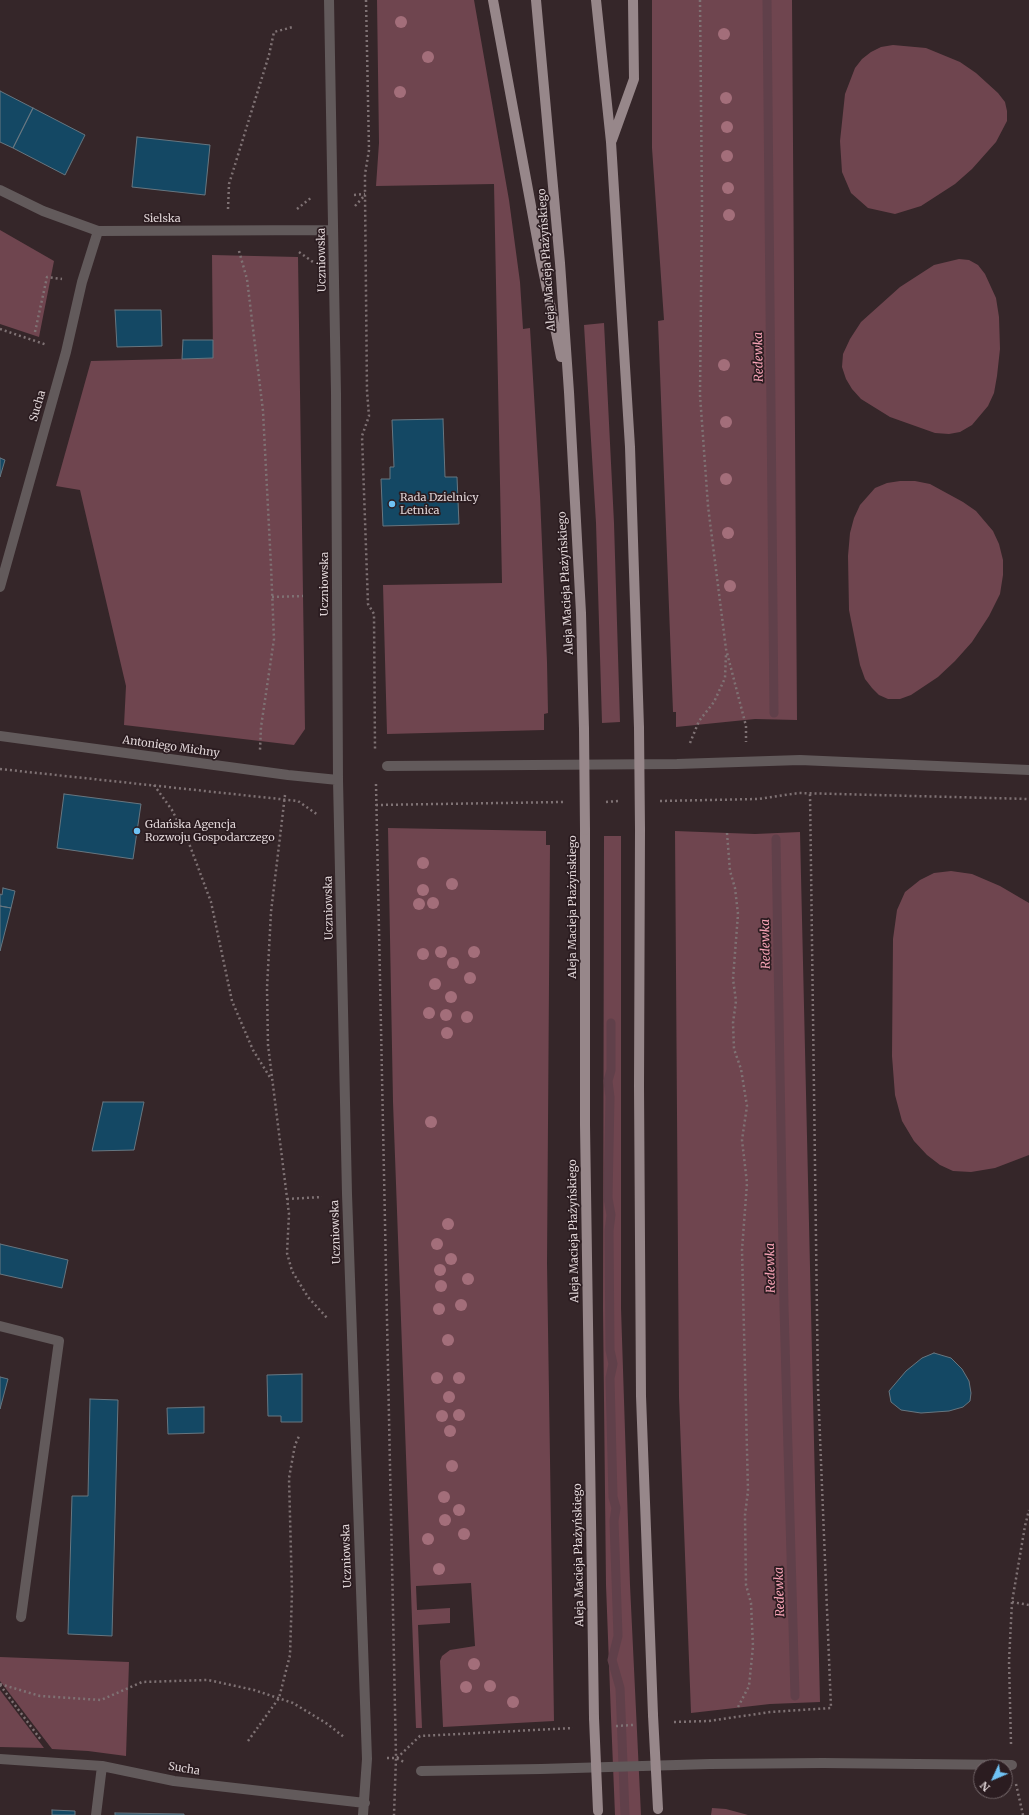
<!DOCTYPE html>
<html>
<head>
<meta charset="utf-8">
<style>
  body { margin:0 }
  #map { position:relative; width:1029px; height:1815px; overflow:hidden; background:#352629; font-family:Merriweather,serif }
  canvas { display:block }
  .north { position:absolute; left:973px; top:1759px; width:40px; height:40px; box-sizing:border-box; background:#2b1c20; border:1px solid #736669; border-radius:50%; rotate:226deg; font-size:11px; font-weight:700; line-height:16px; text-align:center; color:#dfd4d6 }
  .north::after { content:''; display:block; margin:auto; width:14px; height:18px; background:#6fc2f4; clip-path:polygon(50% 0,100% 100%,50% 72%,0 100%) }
</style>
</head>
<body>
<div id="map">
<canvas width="1029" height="1815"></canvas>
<div class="north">N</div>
</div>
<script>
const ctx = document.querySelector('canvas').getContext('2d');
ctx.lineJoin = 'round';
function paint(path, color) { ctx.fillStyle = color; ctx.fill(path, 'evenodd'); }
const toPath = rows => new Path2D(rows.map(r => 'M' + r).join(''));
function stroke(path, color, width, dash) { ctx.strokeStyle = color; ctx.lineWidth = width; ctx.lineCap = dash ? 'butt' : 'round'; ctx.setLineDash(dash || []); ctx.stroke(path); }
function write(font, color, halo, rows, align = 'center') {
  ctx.font = font + ' Merriweather,serif'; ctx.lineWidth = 3.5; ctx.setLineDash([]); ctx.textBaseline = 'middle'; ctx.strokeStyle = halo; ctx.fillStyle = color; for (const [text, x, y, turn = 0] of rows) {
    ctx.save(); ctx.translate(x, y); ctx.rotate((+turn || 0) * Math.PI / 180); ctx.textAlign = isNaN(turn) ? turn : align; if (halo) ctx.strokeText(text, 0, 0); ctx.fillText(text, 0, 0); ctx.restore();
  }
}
const green = toPath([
  [377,0,474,0,509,200,520,282,523,329,530,328,540,496,547,662,548,713,544,714,544,730,387,734,383,585,502,583,494,184,376,186,379,143],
  [652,0,792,0,797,720,755,719,676,727,676,712,673,712,658,321,664,320,652,148],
  [893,45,926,48,960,62,976,73,998,93,1005,102,1007,111,1007,121,996,142,972,169,955,184,921,206,895,214,868,208,851,193,842,172,840,141,845,94,855,68,862,59,871,52,881,47],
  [0,230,54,261,39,337,0,324],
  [212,255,298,257,305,729,294,745,124,725,126,686,80,490,56,486,91,361,213,358],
  [959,259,969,260,978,265,985,274,996,298,999,317,1000,349,997,376,994,393,988,406,972,425,960,432,949,434,935,433,890,417,861,399,852,389,846,379,842,367,843,354,850,339,861,322,900,287,934,265],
  [604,323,614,523,620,722,602,723,596,523,584,325],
  [900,481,915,481,930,484,963,502,976,511,993,531,999,544,1003,560,1003,575,1000,594,989,616,972,642,955,661,938,677,911,695,900,699,888,699,879,695,872,688,865,679,860,665,849,610,848,556,850,533,854,518,860,505,875,488,887,483],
  [388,828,546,831,546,845,550,845,547,1263,554,1721,443,1727,440,1661,442,1656,450,1650,475,1646,471,1583,416,1586,417,1610,450,1608,450,1623,418,1625,422,1728,416,1728,393,1102],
  [675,831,755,834,800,832,820,1702,770,1704,691,1713,679,1397],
  [604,836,621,836,621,1308,630,1585,641,1815,615,1815,611,1717,606,1585,603,1308],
  [951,871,972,874,1000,886,1029,903,1029,1155,995,1168,971,1172,953,1171,940,1165,927,1155,914,1141,902,1121,895,1095,892,1056,893,939,897,910,905,892,920,880,934,873],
  [0,1657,129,1662,126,1756,88,1751,52,1749,0,1681],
  [0,1690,44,1748,0,1747],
  [712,1808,726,1809,748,1815,711,1815]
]);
const stream = toPath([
  [767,0,774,713],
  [776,839,784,1307,795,1696],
  [611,1023,611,1070,608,1081,610,1097,608,1198,611,1215,609,1231,610,1350,613,1364,610,1378,613,1497,616,1508,614,1521,618,1636,612,1660,620,1688,625,1815]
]);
const building = toPath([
  [0,91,33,108,13,148,0,142,0,91],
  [33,108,85,135,65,175,13,148,33,108],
  [137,137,210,145,205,195,132,187,137,137],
  [115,310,161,310,162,346,117,347,115,310],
  [183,340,213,340,213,358,182,359,183,340],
  [443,419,445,477,457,477,459,524,383,526,381,479,390,479,390,467,394,467,392,420,443,419],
  [0,458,5,460,0,477,0,458],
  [64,794,141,804,133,859,57,848,64,794],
  [3,888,15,891,11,908,0,906,0,894,2,895,3,888],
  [0,906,11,908,0,951,0,906],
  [103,1102,144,1102,134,1150,92,1151,103,1102],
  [0,1244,68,1260,62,1288,0,1274,0,1244],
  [934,1353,951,1358,962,1369,969,1381,971,1393,970,1401,963,1407,949,1411,921,1413,901,1410,891,1402,889,1391,906,1371,922,1358,934,1353],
  [302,1374,302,1422,281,1422,281,1416,268,1416,267,1375,302,1374],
  [0,1377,8,1379,0,1409,0,1377],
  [90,1399,118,1400,112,1636,68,1634,72,1496,88,1496,90,1399],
  [204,1407,204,1433,168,1434,167,1408,204,1407],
  [52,1810,75,1811,75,1815,52,1815,52,1810],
  [115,1813,184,1814,184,1815,115,1815,115,1813]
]);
const path = toPath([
  [366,0,369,150,365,174,365,194,367,391,369,416,362,436,368,604,374,614,375,749],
  [700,0,702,204,700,395,708,506,726,649,746,726,746,742],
  [354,195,365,194],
  [355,206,365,195],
  [228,209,229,184,269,55,274,32,293,27],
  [297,209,312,197],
  [239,251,247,279,263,411,271,566,274,639,261,727,260,750],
  [299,252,313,262],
  [0,329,47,345],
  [35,332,47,277,62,279],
  [272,597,303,596],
  [690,743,699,721,714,702,725,678,726,654],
  [0,769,298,801,318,815],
  [376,784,396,1758,394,1815],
  [154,785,172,810,190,846,211,902,232,1001,253,1050,271,1079],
  [285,795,271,912,267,988,268,1045,289,1214,287,1253,292,1271,308,1297,327,1318],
  [660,801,758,799,799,793,1029,799],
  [606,802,619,801],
  [376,805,563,802],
  [727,833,730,871,735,888,738,914,733,979,736,1001,733,1023,734,1049,741,1069,747,1106,742,1140,747,1183,742,1250,748,1491,745,1515,746,1585,751,1603,753,1646,749,1686,737,1709],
  [287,1199,322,1197],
  [1012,1602,1029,1605],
  [0,1684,40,1696,101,1700,142,1682,208,1680,254,1690,293,1703,326,1723,344,1737],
  [0,1685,41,1740],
  [674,1722,709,1721,770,1712,831,1708,818,1388,810,793],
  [616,1726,633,1725],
  [248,1741,279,1698,290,1655,292,1592,289,1478,295,1445,300,1434],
  [1011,1744,1009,1661,1012,1602,1025,1526,1029,1510],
  [387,1758,396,1758,404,1762],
  [397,1758,420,1736,573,1728],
  [1016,1784,1023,1815]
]);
const minor = toPath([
  [329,0,336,393,338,780,347,1194,367,1759,363,1815],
  [0,190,43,211,98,231,333,230],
  [0,587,66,352,82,282,98,231],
  [0,736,288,775,338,780],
  [387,766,677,764,800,760,1029,770],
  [0,1326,59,1341,21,1617],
  [0,1759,102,1766,174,1781,365,1803],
  [421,1771,541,1769,710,1764,823,1763,1012,1765],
  [96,1815,102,1766]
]);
const major = toPath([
  [493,0,541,260,561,357],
  [536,0,560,263,569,392,581,613,584,729],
  [596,0,611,142,630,447,639,728],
  [612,140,634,79,633,0],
  [585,830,585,1125,594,1718],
  [640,830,639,1086,641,1396,653,1715]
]);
const majorBridge = toPath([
  [639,728,640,830],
  [584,729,585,830],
  [653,1715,658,1809],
  [594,1718,598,1811]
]);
const trees = [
  [401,22],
  [724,34],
  [428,57],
  [400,92],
  [726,98],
  [727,127],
  [727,156],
  [728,188],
  [729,215],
  [724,365],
  [726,422],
  [726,479],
  [728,533],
  [730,586],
  [423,863],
  [452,884],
  [423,890],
  [433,903],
  [419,904],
  [441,952],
  [474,952],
  [423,954],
  [453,963],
  [470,978],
  [435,984],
  [451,997],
  [429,1013],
  [446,1015],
  [467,1017],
  [447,1033],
  [431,1122],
  [448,1224],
  [437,1244],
  [451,1259],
  [440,1270],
  [468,1279],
  [441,1286],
  [461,1305],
  [439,1309],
  [448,1340],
  [437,1378],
  [459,1378],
  [449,1397],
  [459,1415],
  [442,1416],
  [450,1431],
  [452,1466],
  [444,1497],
  [459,1510],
  [445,1520],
  [464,1534],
  [428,1539],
  [439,1569],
  [474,1664],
  [490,1686],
  [466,1687],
  [513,1702]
];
const markers = [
  [392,504,4,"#6fc2f4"],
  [137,831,4,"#6fc2f4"]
];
const streetNames = [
  ["Sielska",162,219],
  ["Uczniowska",322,260,-91],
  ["Aleja Macieja Płażyńskiego",547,260,-94],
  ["Sucha",38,406,-74],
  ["Aleja Macieja Płażyńskiego",566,583,-93],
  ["Uczniowska",325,584,-90],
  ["Antoniego Michny",171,747,8],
  ["Aleja Macieja Płażyńskiego",573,907,-90],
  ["Uczniowska",329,908,-91],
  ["Aleja Macieja Płażyńskiego",574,1231,-91],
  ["Uczniowska",336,1232,-92],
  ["Aleja Macieja Płażyńskiego",579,1555,-91],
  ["Uczniowska",347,1556,-92],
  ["Sucha",184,1769,9]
];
const poiNames = [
  ["Rada Dzielnicy",400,498],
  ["Letnica",400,511],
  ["Gdańska Agencja",145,825],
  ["Rozwoju Gospodarczego",145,838]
];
const waterNames = [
  ["Redewka",759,357,-91],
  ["Redewka",766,944,-91],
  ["Redewka",771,1268,-91],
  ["Redewka",780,1592,-92]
];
paint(green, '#6f454f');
stroke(stream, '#60404a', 9);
paint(building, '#144864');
stroke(building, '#677680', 1);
stroke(path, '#7f7274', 2.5, [2, 3]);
stroke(minor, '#625a5b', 10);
stroke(major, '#97878a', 10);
stroke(majorBridge, '#97878a', 10);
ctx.fillStyle = '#a36e7a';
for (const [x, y] of trees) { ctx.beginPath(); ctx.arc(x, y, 6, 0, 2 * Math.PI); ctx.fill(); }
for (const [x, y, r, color] of markers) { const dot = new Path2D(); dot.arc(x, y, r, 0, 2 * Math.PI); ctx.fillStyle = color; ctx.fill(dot); stroke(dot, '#2b1c20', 1.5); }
write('11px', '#dfd4d6', '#2b1c20', streetNames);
write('11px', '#dfd4d6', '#2b1c20', poiNames, 'left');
write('italic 12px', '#f8a4b7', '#2b1c20', waterNames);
</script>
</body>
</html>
